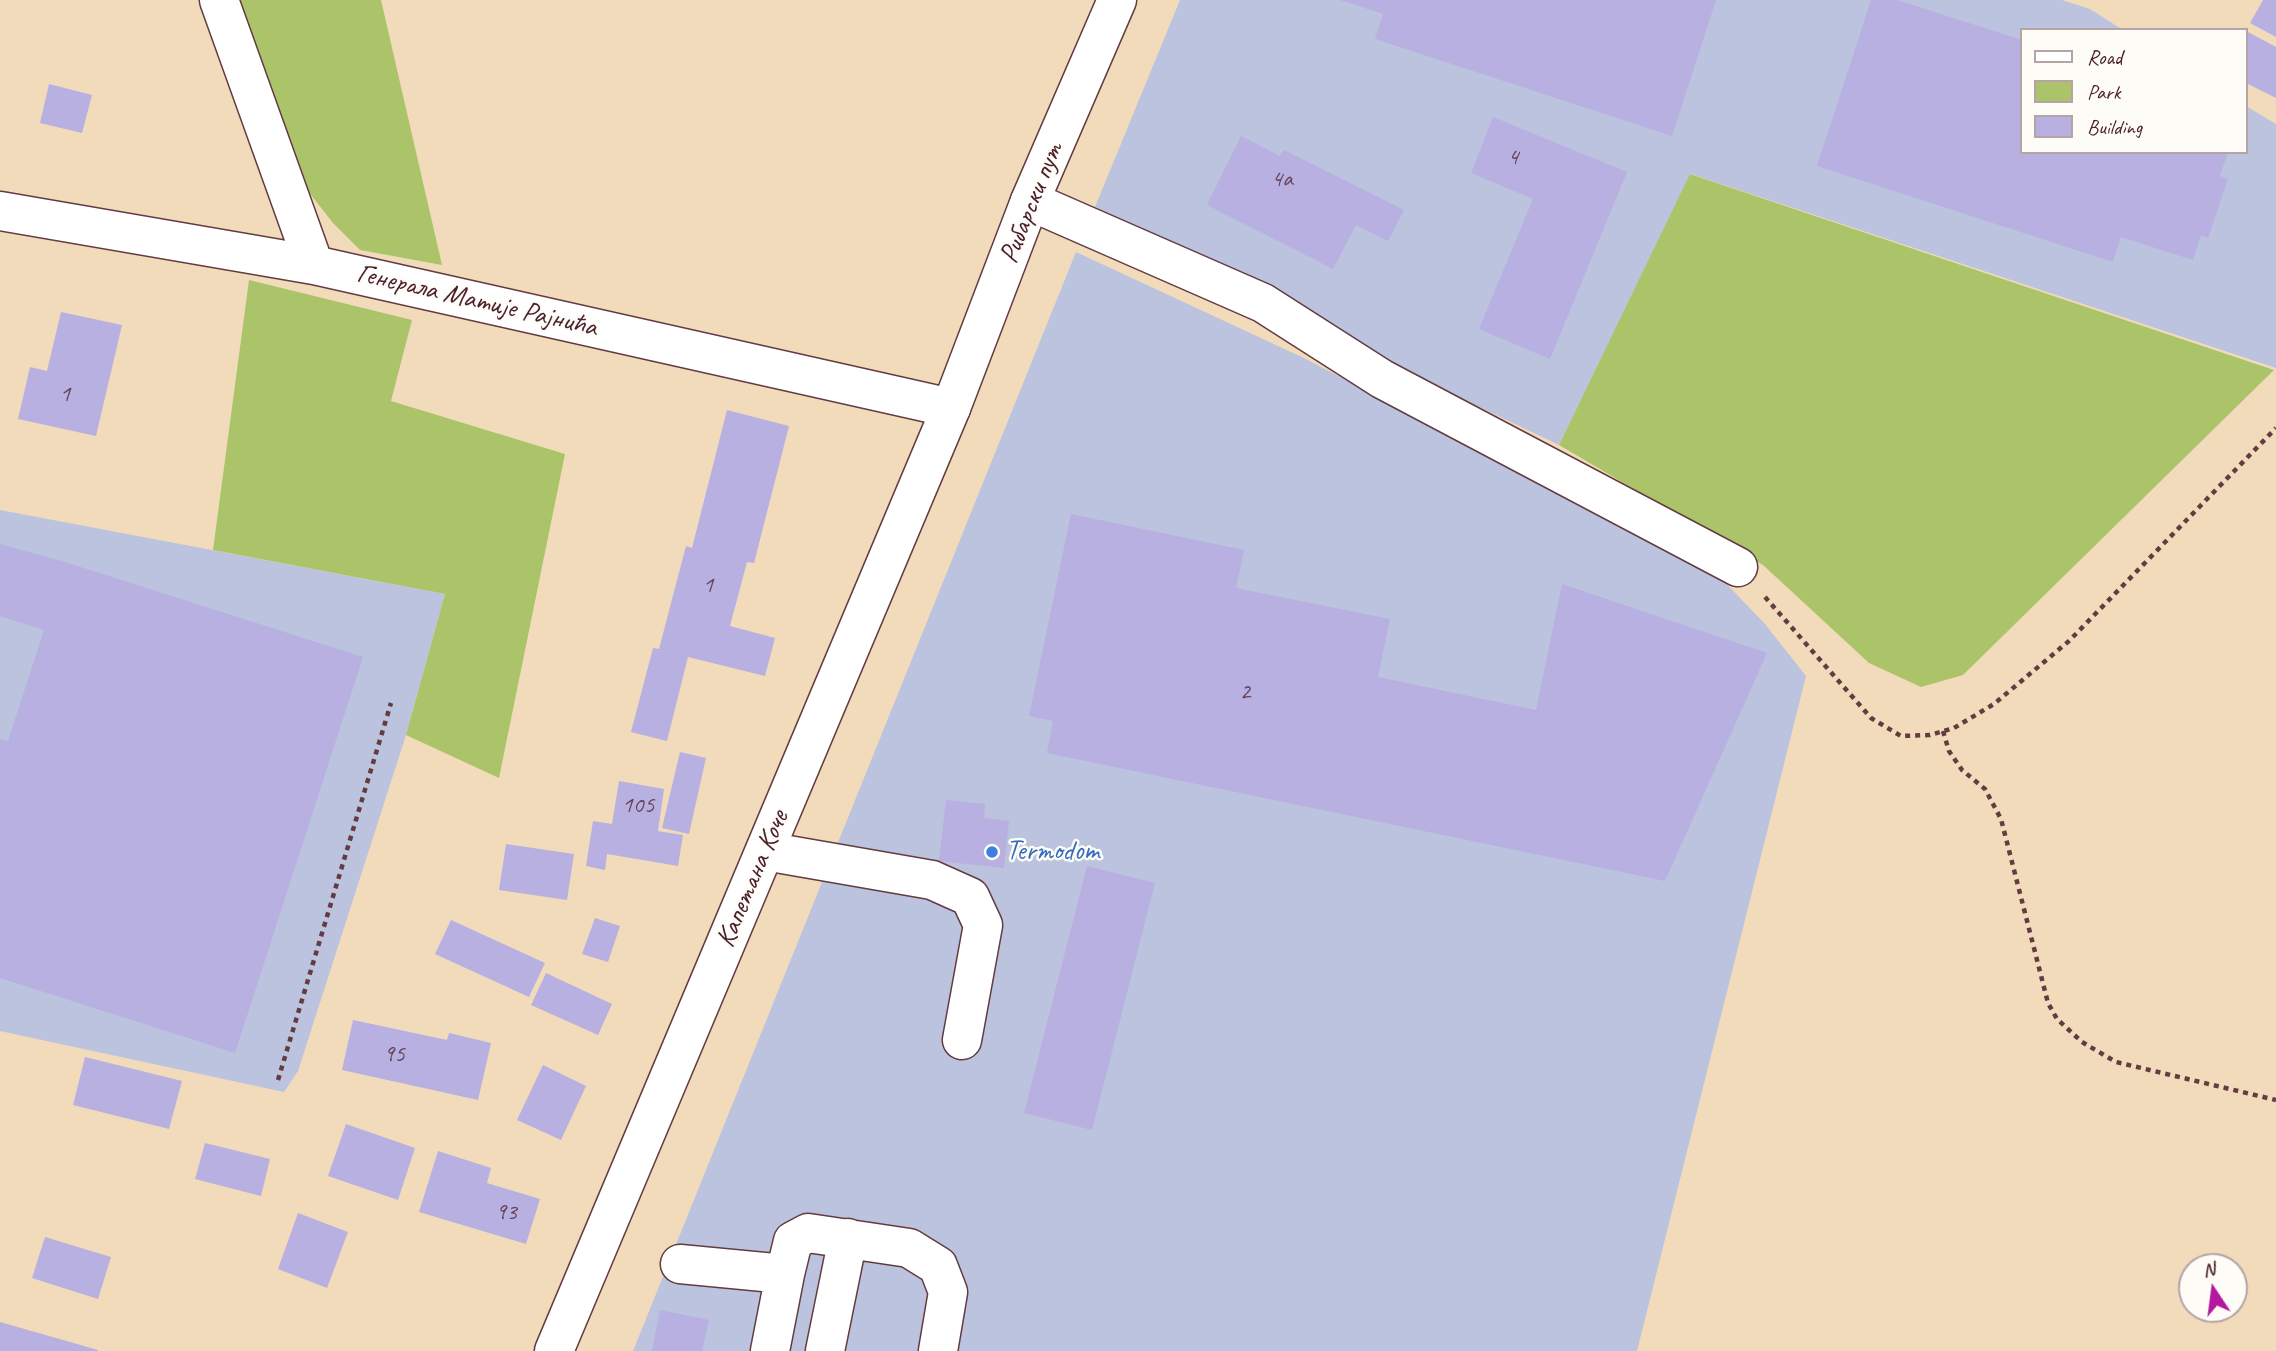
<!DOCTYPE html>
<html>
<head>
<meta charset="utf-8">
<style>
  body { margin:0 }
  #map { position:relative; width:2276px; height:1351px; overflow:hidden; background:#f1dbbb; font-family:Caveat,sans-serif }
  canvas { display:block }
  .legend { position:absolute; left:2020px; top:28px; width:228px; height:126px; box-sizing:border-box; background:#fdfcf7; border:2px solid #b5a4a5; margin:0; padding:9px 12px; list-style:none; font-size:21px; color:#4a1f2b }
  .legend li { display:flex; align-items:center; gap:14px; height:35px }
  .legend b { width:35px; border:2px solid #b5a4a5 }
  .north { position:absolute; left:2178px; top:1253px; width:70px; height:70px; box-sizing:border-box; background:#fdfcf7; border:2px solid #b5a4a5; border-radius:50%; rotate:347deg; font-size:19px; font-weight:700; line-height:28px; text-align:center; color:#4a1f2b }
  .north::after { content:''; display:block; margin:auto; width:24px; height:32px; background:#b5179e; clip-path:polygon(50% 0,100% 100%,50% 72%,0 100%) }
</style>
</head>
<body>
<div id="map">
<canvas width="2276" height="1351"></canvas>
<ul class="legend">
<li><b style="height:9px;background:#fff"></b>Road</li>
<li><b style="height:19px;background:#acc469"></b>Park</li>
<li><b style="height:19px;background:#b7b0e1"></b>Building</li>
</ul>
<div class="north">N</div>
</div>
<script>
const ctx = document.querySelector('canvas').getContext('2d');
ctx.lineJoin = 'round';
function paint(path, color) { ctx.fillStyle = color; ctx.fill(path, 'evenodd'); }
const toPath = rows => new Path2D(rows.map(r => 'M' + r).join(''));
function stroke(path, color, width, dash) { ctx.strokeStyle = color; ctx.lineWidth = width; ctx.lineCap = dash ? 'butt' : 'round'; ctx.setLineDash(dash || []); ctx.stroke(path); }
function write(font, color, halo, rows, align = 'center') {
  ctx.font = font + ' Caveat,sans-serif'; ctx.lineWidth = 5; ctx.setLineDash([]); ctx.textBaseline = 'middle'; ctx.strokeStyle = halo; ctx.fillStyle = color; for (const [text, x, y, turn = 0] of rows) {
    ctx.save(); ctx.translate(x, y); ctx.rotate((+turn || 0) * Math.PI / 180); ctx.textAlign = isNaN(turn) ? turn : align; if (halo) ctx.strokeText(text, 0, 0); ctx.fillText(text, 0, 0); ctx.restore();
  }
}
const industrial = toPath([
  [1180,0,2062,0,2090,9,2123,30,2022,30,2022,152,2246,152,2246,106,2276,124,2276,368,1691,174,1559,445,1427,382,1095,207],
  [1076,252,1306,359,1719,576,1765,624,1806,676,1637,1351,633,1351],
  [0,510,445,594,406,735,298,1071,284,1092,0,1031]
]);
const green = toPath([
  [234,0,381,0,442,265,360,250,333,223,304,186],
  [1690,174,2274,370,1963,675,1921,687,1869,663,1763,565,1559,445],
  [249,280,412,320,391,401,565,454,499,778,406,735,445,594,213,550]
]);
const building = toPath([
  [1340,0,1716,0,1672,136,1375,39,1383,14],
  [1871,0,1897,0,2022,40,2022,152,2228,152,2220,176,2228,179,2208,238,2201,235,2193,260,2121,237,2113,262,1817,166],
  [2263,0,2276,0,2276,37,2250,23],
  [2246,31,2276,47,2276,98,2246,83],
  [49,84,92,95,82,133,40,123],
  [1493,117,1627,172,1550,359,1479,329,1533,199,1471,173],
  [1241,136,1280,156,1284,150,1404,210,1388,241,1356,225,1333,269,1207,205],
  [61,312,122,325,96,436,18,419,30,367,47,371],
  [727,410,789,426,754,563,747,562,730,626,775,638,765,676,688,657,667,741,631,732,653,648,659,649,686,546,692,548],
  [1071,514,1244,550,1236,588,1390,619,1378,677,1536,710,1562,584,1767,653,1665,881,1047,753,1053,721,1029,716],
  [0,544,65,562,363,657,235,1053,0,978,0,739,8,741,44,630,0,616],
  [680,752,706,758,689,834,662,828],
  [619,781,664,789,658,831,683,835,678,866,607,854,605,870,586,866,593,821,612,824],
  [946,800,985,804,984,818,1009,821,1004,868,939,861],
  [506,844,574,854,567,900,499,890],
  [1087,866,1155,883,1092,1130,1024,1113],
  [595,918,620,926,608,962,582,954],
  [451,920,545,963,529,997,435,954],
  [546,973,612,1004,598,1035,531,1005],
  [353,1020,447,1040,449,1033,491,1043,478,1100,342,1070],
  [85,1057,182,1081,169,1129,73,1105],
  [543,1065,586,1086,561,1140,517,1120],
  [346,1124,415,1148,398,1200,328,1176],
  [205,1143,270,1159,261,1196,195,1179],
  [438,1151,491,1168,487,1183,540,1199,526,1244,419,1212],
  [298,1213,348,1232,327,1288,278,1269],
  [45,1237,111,1257,98,1299,32,1278],
  [660,1310,709,1320,702,1351,652,1351],
  [0,1322,98,1350,98,1351,0,1351]
]);
const path = toPath([
  [1765,597,1871,718,1901,736,1930,735,1954,728,1994,704,2069,641,2276,428],
  [1943,731,1949,751,1962,770,1985,789,2001,819,2048,1003,2057,1019,2082,1042,2116,1062,2276,1100],
  [278,1080,391,703]
]);
const minor = toPath([
  [219,0,314,265],
  [1030,201,1263,303,1382,379,1738,567],
  [0,211,314,265,951,408],
  [765,851,932,880,970,897,983,925,962,1040],
  [680,1264,785,1274,770,1351],
  [785,1274,793,1241,808,1233,909,1248,938,1266,948,1292,938,1351],
  [825,1351,848,1238]
]);
const major = toPath([
  [554,1351,951,408,1030,201,1117,0]
]);
const markers = [
  [992,852,7,"#3f7fe0"]
];
const numberNames = [
  ["4",1513,158],
  ["4a",1282,180],
  ["1",65,395],
  ["1",708,586],
  ["2",1245,693],
  ["105",638,806],
  ["95",394,1055],
  ["93",506,1213]
];
const streetNames = [
  ["Рибарски пут",1032,203,-68],
  ["Генерала Матије Рајнића",477,301,13],
  ["Капетана Коче",753,879,-67]
];
const shopNames = [
  ["Termodom",1006,852]
];
paint(industrial, '#bcc3de');
paint(green, '#acc469');
paint(building, '#b7b0e1');
stroke(minor, '#633b41', 41);
stroke(major, '#633b41', 41);
stroke(path, '#633b41', 4.5, [5, 5]);
stroke(minor, '#fff', 38);
stroke(major, '#fff', 38);
for (const [x, y, r, color] of markers) { const dot = new Path2D(); dot.arc(x, y, r, 0, 2 * Math.PI); ctx.fillStyle = color; ctx.fill(dot); stroke(dot, '#fdfcf7', 2.5); }
write('24px', '#654358', null, numberNames);
write('28px', '#4a1f2b', '#fdfcf7', streetNames);
write('28px', '#366cbe', '#fdfcf7', shopNames, 'left');
</script>
</body>
</html>
